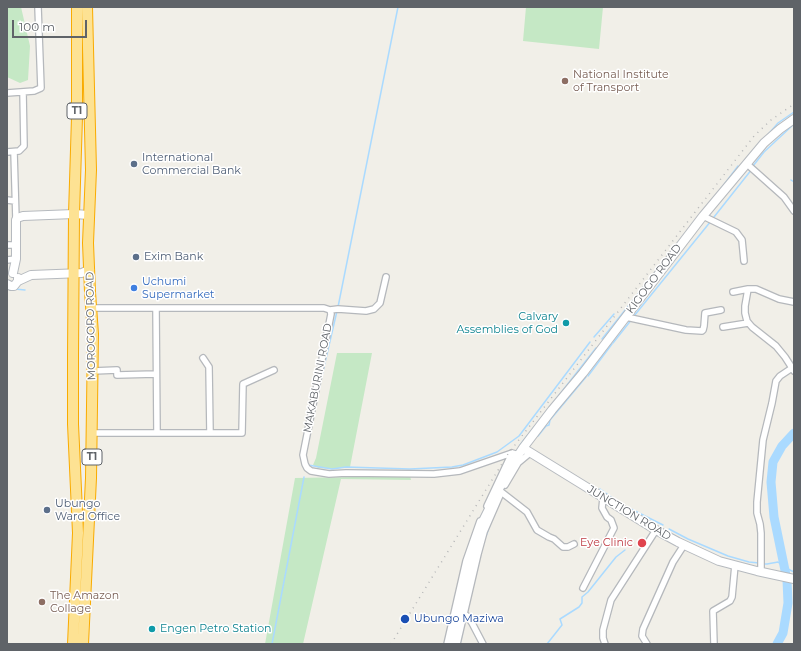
<!DOCTYPE html>
<html>
<head>
<meta charset="utf-8">
<style>
  body { margin:0 }
  #map { position:relative; width:801px; height:651px; overflow:hidden; background:#f1efe8; font-family:Montserrat,sans-serif }
  canvas { display:block }
  .frame { position:absolute; inset:0; border:8px solid #5f6368; pointer-events:none }
  .scale { position:absolute; left:12px; top:20px; width:75px; height:18px; box-sizing:border-box; border:2px solid #5f6368; border-top:0; padding-left:5px; font-size:12px; line-height:14px; white-space:nowrap; color:#5f6368; -webkit-text-stroke:3px #fff; paint-order:stroke }
</style>
</head>
<body>
<div id="map">
<canvas width="801" height="651"></canvas>
<div class="frame"></div>
<div class="scale">100 m</div>
</div>
<script>
const ctx = document.querySelector('canvas').getContext('2d');
ctx.lineJoin = 'round';
function paint(path, color) { ctx.fillStyle = color; ctx.fill(path, 'evenodd'); }
const toPath = rows => new Path2D(rows.map(r => 'M' + r).join(''));
function stroke(path, color, width, dash) { ctx.strokeStyle = color; ctx.lineWidth = width; ctx.lineCap = dash ? 'butt' : 'round'; ctx.setLineDash(dash || []); ctx.stroke(path); }
function write(font, color, halo, rows, align = 'center') {
  ctx.font = font + ' Montserrat,sans-serif'; ctx.lineWidth = 3; ctx.setLineDash([]); ctx.textBaseline = 'middle'; ctx.strokeStyle = halo; ctx.fillStyle = color; for (const [text, x, y, turn = 0] of rows) {
    ctx.save(); ctx.translate(x, y); ctx.rotate((+turn || 0) * Math.PI / 180); ctx.textAlign = isNaN(turn) ? turn : align; if (halo) ctx.strokeText(text, 0, 0); ctx.fillText(text, 0, 0); ctx.restore();
  }
}
const green = toPath([
  [7,7,21,7,30,46,28,80,20,83,7,77],
  [526,7,603,7,599,49,523,41],
  [337,353,372,353,350,467,333,469,318,468,313,465,316,458],
  [410,476,411,480,341,479,303,644,265,644,295,478]
]);
const stream = toPath([
  [766,137,778,123,794,112],
  [753,166,764,152,794,124],
  [791,180,794,182],
  [720,190,738,166],
  [714,217,752,169],
  [15,289,25,290],
  [338,307,398,7],
  [634,316,711,221],
  [594,337,614,314],
  [602,339,661,265],
  [613,343,632,319],
  [588,376,612,344],
  [317,397,337,311],
  [538,436,546,426,549,425,550,420,586,377],
  [520,445,596,348],
  [308,465,332,469,346,467,410,469,452,467,463,465,497,452,519,436,590,342],
  [600,489,624,506],
  [631,509,663,525],
  [669,529,688,539,728,556,749,562,759,563],
  [486,536,490,525],
  [762,564,767,564,778,562,784,567,794,572],
  [272,644,304,477],
  [460,644,463,630],
  [547,644,562,625,560,619,579,607,582,603,582,597,588,592,616,557,625,550]
]);
const river = toPath([
  [777,644,783,633,788,603,787,580,774,517,771,482,773,462,782,446,794,433]
]);
const street = toPath([
  [7,93,34,91,41,88,38,7],
  [7,152,19,151,24,146,23,92],
  [14,152,16,220],
  [747,164,784,197,794,211],
  [7,200,15,201],
  [703,216,736,232,742,240,744,261],
  [7,245,16,245],
  [7,260,16,259],
  [748,289,745,306,745,313,747,321,752,327,776,346,785,357,794,371],
  [733,292,748,289,756,289,779,299,794,302],
  [91,308,324,308,330,310],
  [156,308,157,433],
  [330,310,331,314,303,455,305,464,307,468,311,471,329,474,346,473,434,474,460,471,512,453,519,455],
  [330,310,338,309,366,311,374,309,380,303,386,277],
  [626,317,686,330,702,331,703,330,704,326,705,313,721,310],
  [723,327,748,323],
  [203,358,209,367,210,433],
  [93,371,117,370,117,375,156,374],
  [92,433,242,433,243,384,274,370],
  [505,485,518,463,530,453],
  [500,491,527,512,537,530,549,537,554,539,563,547,568,547,574,544],
  [487,506,512,453],
  [761,568,761,533,760,524,757,513,757,502,763,440,772,403,776,381,780,376,792,368],
  [583,588,614,528,611,520,607,517,602,508,603,498],
  [461,613,463,613,467,616,472,623,483,644],
  [447,644,466,561,480,521],
  [457,644,478,554,484,532,501,493],
  [605,644,603,638,603,630,611,600,656,530],
  [647,644,642,636,643,629,673,562,684,545],
  [714,644,713,611,730,601,732,597,735,565]
]);
const secondary = toPath([
  [13,273,16,259,16,220,17,218,23,216,74,214,89,215],
  [18,281,31,275,82,273,90,269],
  [7,284,11,286,14,286,18,281,18,278],
  [523,448,656,530,678,542,719,561,757,571,794,579],
  [452,644,468,572,483,521,508,471,523,448,552,410,583,373,703,216,764,143,780,129,794,119]
]);
const highway = toPath([
  [73,644,78,533,73,424,73,356,74,214,77,117,77,7],
  [83,644,91,478,93,334,90,292,88,243,91,170,87,7]
]);
const rail = toPath([
  [391,644,508,454,754,136,771,120,794,104]
]);
const markers = [
  [565,81,4,"#8d6e63"],
  [134,164,4,"#5c6f8a"],
  [136,257,4,"#5c6f8a"],
  [134,288,4,"#3f7fe0"],
  [566,323,4,"#0f9aa8"],
  [47,510,4,"#5c6f8a"],
  [642,543,5,"#e0444e"],
  [42,602,4,"#8d6e63"],
  [405,619,5,"#1a4fb4"],
  [152,629,4,"#0f9aa8"]
];
const shields = [
  [77,111,20],
  [92,457,20]
];
const shieldNames = [
  ["T1",77,111],
  ["T1",92,457]
];
const educationNames = [
  ["National Institute",573,75],
  ["of Transport",573,88],
  ["The Amazon",50,596],
  ["Collage",50,609]
];
const serviceNames = [
  ["International",142,158],
  ["Commercial Bank",142,171],
  ["Exim Bank",144,257],
  ["Ubungo",55,504],
  ["Ward Office",55,517]
];
const streetNames = [
  ["KIGOGO ROAD",654,279,-53],
  ["MOROGORO ROAD",91,326,-91],
  ["MAKABURINI ROAD",318,378,-79],
  ["JUNCTION ROAD",629,513,31]
];
const shopNames = [
  ["Uchumi",142,282],
  ["Supermarket",142,295]
];
const cultureNames = [
  ["Calvary",558,317],
  ["Assemblies of God",558,330],
  ["Engen Petro Station",160,629,"left"]
];
const healthNames = [
  ["Eye Clinic",633,543]
];
const transitNames = [
  ["Ubungo Maziwa",414,619]
];
paint(green, '#c5e8c5');
stroke(stream, '#aadaff', 1.5);
stroke(river, '#aadaff', 9);
stroke(street, '#b5b8bc', 8);
stroke(secondary, '#b6babf', 10);
stroke(highway, '#f9ab00', 12);
stroke(street, '#fff', 5.5);
stroke(secondary, '#fff', 8);
stroke(highway, '#fde293', 10);
stroke(rail, '#b6b7b8', 1.5, [1, 5]);
for (const [x, y, r, color] of markers) { const dot = new Path2D(); dot.arc(x, y, r, 0, 2 * Math.PI); ctx.fillStyle = color; ctx.fill(dot); stroke(dot, '#fff', 1.5); }
for (const [x, y, w] of shields) { const box = new Path2D(); box.roundRect(x - w / 2, y - 8, w, 16, 3); ctx.fillStyle = '#fff'; ctx.fill(box); stroke(box, '#5f6368', 1); }
write('bold 10px', '#5f6368', null, shieldNames);
write('11px', '#785e54', '#fff', educationNames, 'left');
write('11px', '#4e5e75', '#fff', serviceNames, 'left');
write('11px', '#5f6368', '#fff', streetNames);
write('11px', '#366cbe', '#fff', shopNames, 'left');
write('11px', '#0d838f', '#fff', cultureNames, 'right');
write('11px', '#be3a42', '#fff', healthNames, 'right');
write('11px', '#164399', '#fff', transitNames, 'left');
</script>
</body>
</html>
